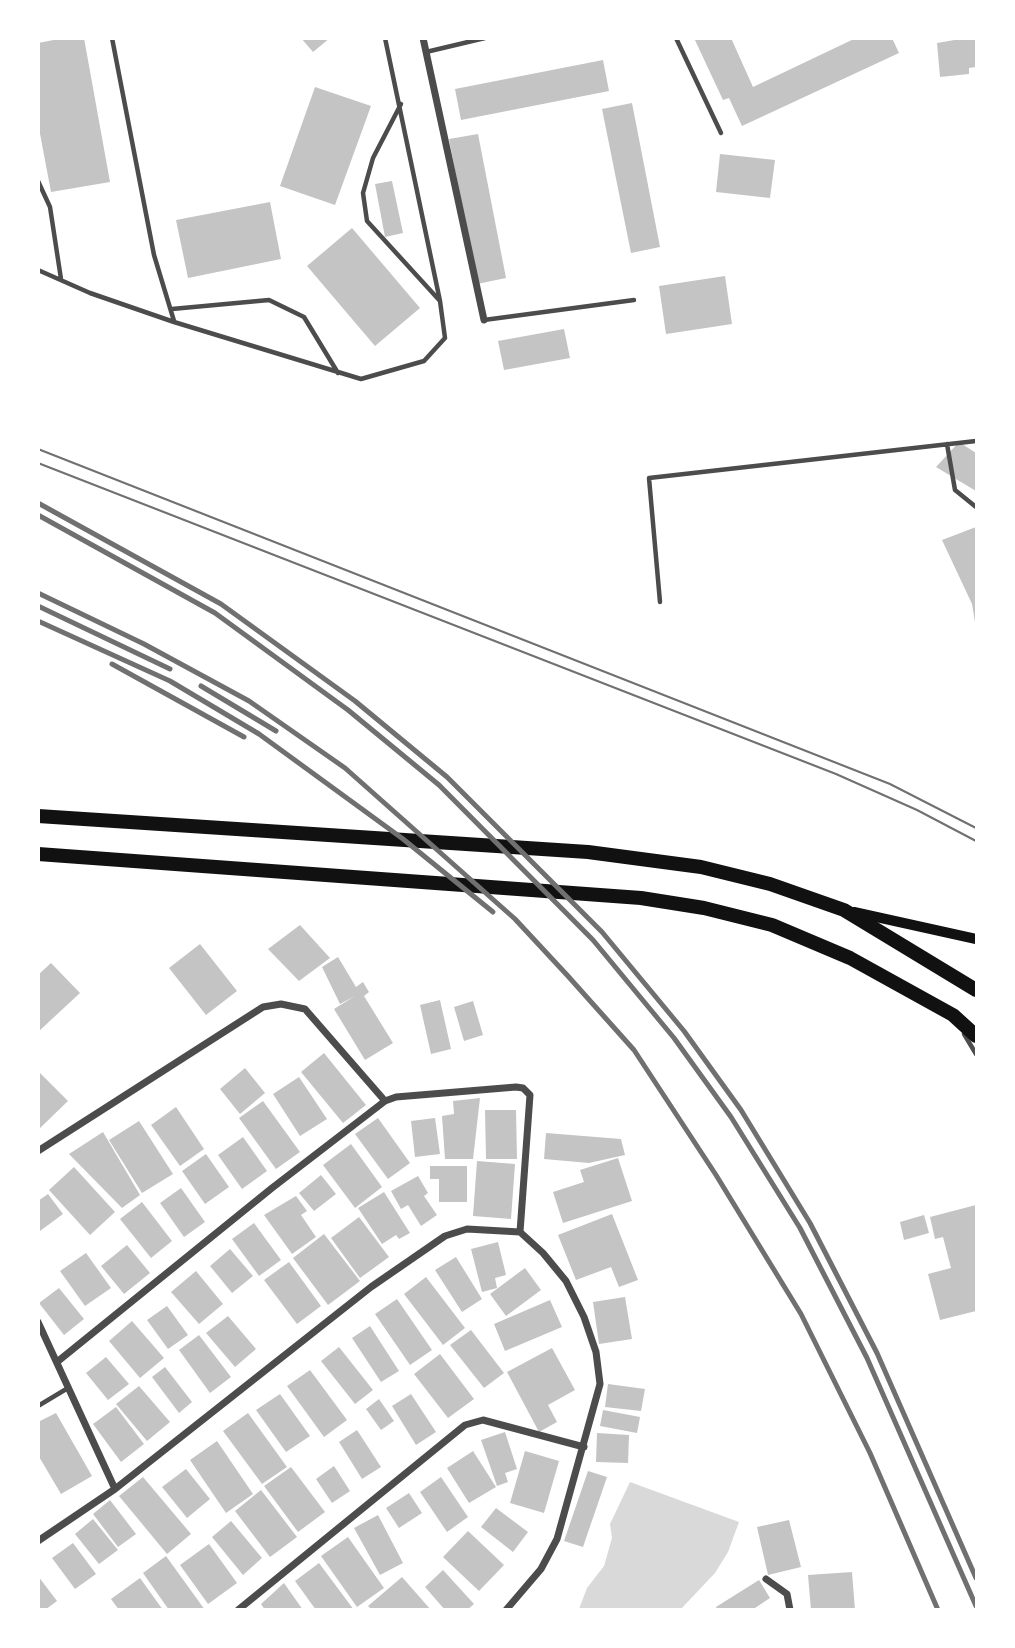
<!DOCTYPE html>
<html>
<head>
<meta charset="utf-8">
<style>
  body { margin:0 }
  #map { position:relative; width:1015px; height:1648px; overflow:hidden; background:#fff; font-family:Lato,sans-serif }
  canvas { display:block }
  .frame { position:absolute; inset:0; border:40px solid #fff; pointer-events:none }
</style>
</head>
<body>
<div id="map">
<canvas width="1015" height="1648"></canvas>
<div class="frame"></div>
</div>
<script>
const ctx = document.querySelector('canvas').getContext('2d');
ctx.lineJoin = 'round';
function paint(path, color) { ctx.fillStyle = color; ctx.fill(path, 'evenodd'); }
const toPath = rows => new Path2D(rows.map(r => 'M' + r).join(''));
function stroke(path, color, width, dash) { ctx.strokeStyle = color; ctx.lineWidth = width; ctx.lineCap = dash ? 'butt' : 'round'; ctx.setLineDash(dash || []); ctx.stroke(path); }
const water = toPath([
  [630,1482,739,1522,728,1552,715,1573,681,1609,579,1609,587,1588,604,1566,612,1538,610,1524]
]);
const building = toPath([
  [64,38,84,38,110,182,51,192,38,123,38,43],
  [301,38,330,38,313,52],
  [694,38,731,38,753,87,856,38,892,38,899,53,742,126,729,98,723,100],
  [966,38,976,38,976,67,969,68,969,74,940,77,937,43],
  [603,60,609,91,461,120,455,89],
  [315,87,371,106,335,205,280,186],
  [632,103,660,247,631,253,602,109],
  [478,134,506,278,477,284,449,139],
  [720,154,775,160,770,198,716,192],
  [392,181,403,233,385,237,375,184],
  [270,202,281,259,188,278,176,220],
  [352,228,420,308,375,346,307,266],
  [725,276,732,324,666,334,659,286],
  [564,329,570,358,504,370,498,341],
  [959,442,976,453,976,491,936,467],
  [976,527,976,622,975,622,972,604,942,540],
  [300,925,330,958,299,981,268,949],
  [200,944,237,991,206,1015,169,968],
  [338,957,356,987,363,982,369,992,364,996,393,1043,365,1060,334,1009,355,996,340,1004,322,967],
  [51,963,80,993,38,1032,38,975],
  [440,1000,451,1049,431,1054,420,1005],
  [473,1001,483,1035,464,1041,454,1007],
  [324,1053,366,1105,343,1123,301,1072],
  [245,1068,265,1093,240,1114,220,1089],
  [38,1071,68,1101,38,1130],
  [299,1077,327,1119,300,1136,273,1094],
  [480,1098,473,1159,445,1159,442,1116,454,1114,453,1101],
  [263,1101,300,1152,276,1169,239,1118],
  [176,1107,204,1149,180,1166,151,1125],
  [485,1110,516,1110,517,1159,486,1159],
  [378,1118,410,1163,388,1179,355,1134],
  [435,1118,440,1154,415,1157,411,1121],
  [139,1121,173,1174,142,1193,109,1140],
  [103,1132,140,1195,122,1208,69,1154],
  [546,1133,621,1139,625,1155,589,1163,544,1159],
  [243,1137,267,1171,242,1189,218,1155],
  [351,1144,382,1187,355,1208,323,1165],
  [206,1154,229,1187,205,1204,182,1171],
  [618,1158,632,1201,563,1223,553,1192,584,1182,580,1170],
  [477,1161,515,1164,511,1219,473,1216],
  [430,1166,467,1166,467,1202,439,1202,439,1179,430,1179],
  [74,1167,115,1212,90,1235,49,1190],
  [321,1175,336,1194,314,1211,299,1193],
  [418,1176,428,1193,424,1196,437,1215,421,1226,408,1205,401,1209,391,1191],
  [181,1188,205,1222,184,1237,160,1203],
  [384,1192,410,1233,399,1239,396,1235,382,1244,358,1208],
  [48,1194,63,1214,40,1231,38,1201],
  [296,1196,307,1211,301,1215,316,1237,292,1254,264,1215],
  [142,1202,172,1241,151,1258,120,1219],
  [976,1205,976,1311,940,1320,928,1274,951,1268,943,1237,935,1239,930,1217],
  [612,1214,638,1280,619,1287,611,1267,576,1280,558,1235],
  [924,1215,929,1233,904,1240,900,1222],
  [359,1217,389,1257,360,1278,331,1238],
  [254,1223,281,1260,259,1276,232,1239],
  [324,1234,360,1281,328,1305,293,1258],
  [498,1242,506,1275,495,1278,497,1288,482,1292,471,1249],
  [127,1245,150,1273,124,1294,101,1266],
  [230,1249,253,1276,232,1293,210,1266],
  [86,1253,111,1288,85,1306,60,1271],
  [456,1257,482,1299,462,1312,435,1270],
  [289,1262,321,1306,297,1324,264,1280],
  [525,1268,541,1290,506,1316,490,1294],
  [196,1271,223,1304,199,1324,171,1292],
  [426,1277,465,1328,443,1345,404,1294],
  [59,1288,84,1319,64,1335,39,1303],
  [625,1297,632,1339,599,1344,593,1302],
  [397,1299,432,1350,410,1365,375,1314],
  [550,1300,562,1327,505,1351,494,1324],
  [167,1306,188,1335,168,1349,147,1320],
  [228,1316,256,1349,235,1367,206,1333],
  [132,1321,164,1358,140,1378,109,1341],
  [370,1326,399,1371,381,1382,352,1338],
  [471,1330,504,1373,484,1388,450,1345],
  [199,1335,231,1377,210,1393,179,1350],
  [339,1347,373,1390,355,1404,321,1361],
  [552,1348,575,1390,548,1405,557,1422,539,1432,507,1372],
  [440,1354,474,1399,448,1418,414,1374],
  [106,1357,129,1384,108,1400,86,1373],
  [165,1367,192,1402,179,1413,152,1377],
  [310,1370,347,1420,324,1437,287,1386],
  [608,1384,645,1389,641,1411,605,1407],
  [139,1386,170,1422,147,1441,116,1404],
  [280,1394,310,1436,286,1452,256,1410],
  [411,1394,436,1432,416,1445,392,1406],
  [379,1399,394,1421,381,1430,366,1409],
  [116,1407,144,1444,121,1462,93,1424],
  [603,1410,640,1417,637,1433,600,1426],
  [56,1413,92,1476,61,1494,38,1455,38,1422],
  [248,1413,287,1467,262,1484,223,1431],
  [357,1430,381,1467,362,1479,339,1442],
  [505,1432,517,1469,505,1473,508,1482,497,1486,481,1440],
  [597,1433,629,1435,628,1463,596,1462],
  [217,1441,253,1494,226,1513,190,1460],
  [473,1451,496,1487,469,1503,447,1468],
  [525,1451,559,1461,544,1513,510,1503],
  [334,1466,350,1491,332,1503,316,1479],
  [291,1467,325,1512,298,1532,264,1486],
  [186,1469,210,1499,187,1518,162,1487],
  [588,1471,607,1477,583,1547,564,1541],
  [143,1477,191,1534,167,1554,119,1496],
  [441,1477,468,1517,447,1532,420,1492],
  [261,1490,297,1537,270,1557,235,1511],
  [409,1493,422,1513,399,1528,386,1508],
  [110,1500,136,1534,118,1547,93,1514],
  [496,1508,528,1532,513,1552,481,1527],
  [378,1515,403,1563,380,1575,354,1528],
  [93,1519,118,1550,99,1564,75,1534],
  [789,1520,801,1567,768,1575,757,1527],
  [231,1521,262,1558,243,1575,212,1537],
  [468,1531,504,1565,479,1591,443,1557],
  [348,1537,384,1588,357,1607,321,1556],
  [73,1543,96,1574,75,1589,52,1558],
  [209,1544,237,1583,208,1604,180,1565],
  [166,1556,205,1610,169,1610,143,1573],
  [319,1563,354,1610,316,1610,295,1581],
  [443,1570,474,1604,467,1610,445,1610,425,1587],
  [852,1572,855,1610,811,1610,808,1575],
  [38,1576,57,1601,45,1610,38,1610],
  [402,1577,431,1610,372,1610,368,1606],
  [140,1578,163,1610,119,1610,111,1599],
  [759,1580,770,1598,752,1610,717,1610,716,1607],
  [284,1583,303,1610,265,1610,261,1604]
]);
const service = toPath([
  [112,38,154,255,174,321],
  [676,38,721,133],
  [426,52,485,38],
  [401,104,373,158,363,193,367,221,440,301],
  [38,181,50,207,61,279],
  [38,270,90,293,174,322,361,379,424,361,445,338,440,301,385,38],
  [172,309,269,300,304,317,338,373],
  [484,320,634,300],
  [947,444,955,490,976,507],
  [660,602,649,478,976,441],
  [964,1034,976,1054],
  [38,1406,68,1388]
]);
const minor = toPath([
  [423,38,484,320],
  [38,1151,263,1007,281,1004,305,1009,385,1101],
  [38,1322,115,1489],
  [57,1362,272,1188,385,1101,396,1097,516,1087,523,1088,530,1095,520,1232],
  [38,1541,115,1489,371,1287,445,1236,467,1229,520,1232],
  [766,1579,787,1594,790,1610],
  [238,1610,465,1425,483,1420,584,1447],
  [506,1610,541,1569,557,1539,600,1384,596,1352,584,1317,566,1281,543,1253,520,1232]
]);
const secondary = toPath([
  [854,912,976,939]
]);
const trunk = toPath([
  [38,816,588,852,701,867,770,884,844,910,976,990],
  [38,854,641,898,704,908,772,925,850,958,953,1015,976,1036]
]);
const tram = toPath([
  [38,449,890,784,976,828],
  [38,463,836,774,917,810,976,841]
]);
const rail = toPath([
  [38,503,221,604,355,701,447,777,602,932,684,1031,741,1110,810,1223,877,1353,976,1578],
  [38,515,215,613,348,710,439,785,593,940,674,1038,731,1117,800,1228,867,1358,976,1606],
  [38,593,144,644,249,701,345,768,515,919,567,975,634,1050,716,1175,801,1314,870,1453,938,1610],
  [38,606,170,669],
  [38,621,170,681,259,734,403,839,493,912],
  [112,664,244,737],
  [201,686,276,731]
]);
paint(water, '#d9d9d9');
paint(building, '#c4c4c4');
stroke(service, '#4c4c4c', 4.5);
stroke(minor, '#4c4c4c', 7);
stroke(secondary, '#111', 10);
stroke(trunk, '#111', 14);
stroke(tram, '#707070', 2);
stroke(rail, '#707070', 5);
</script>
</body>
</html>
